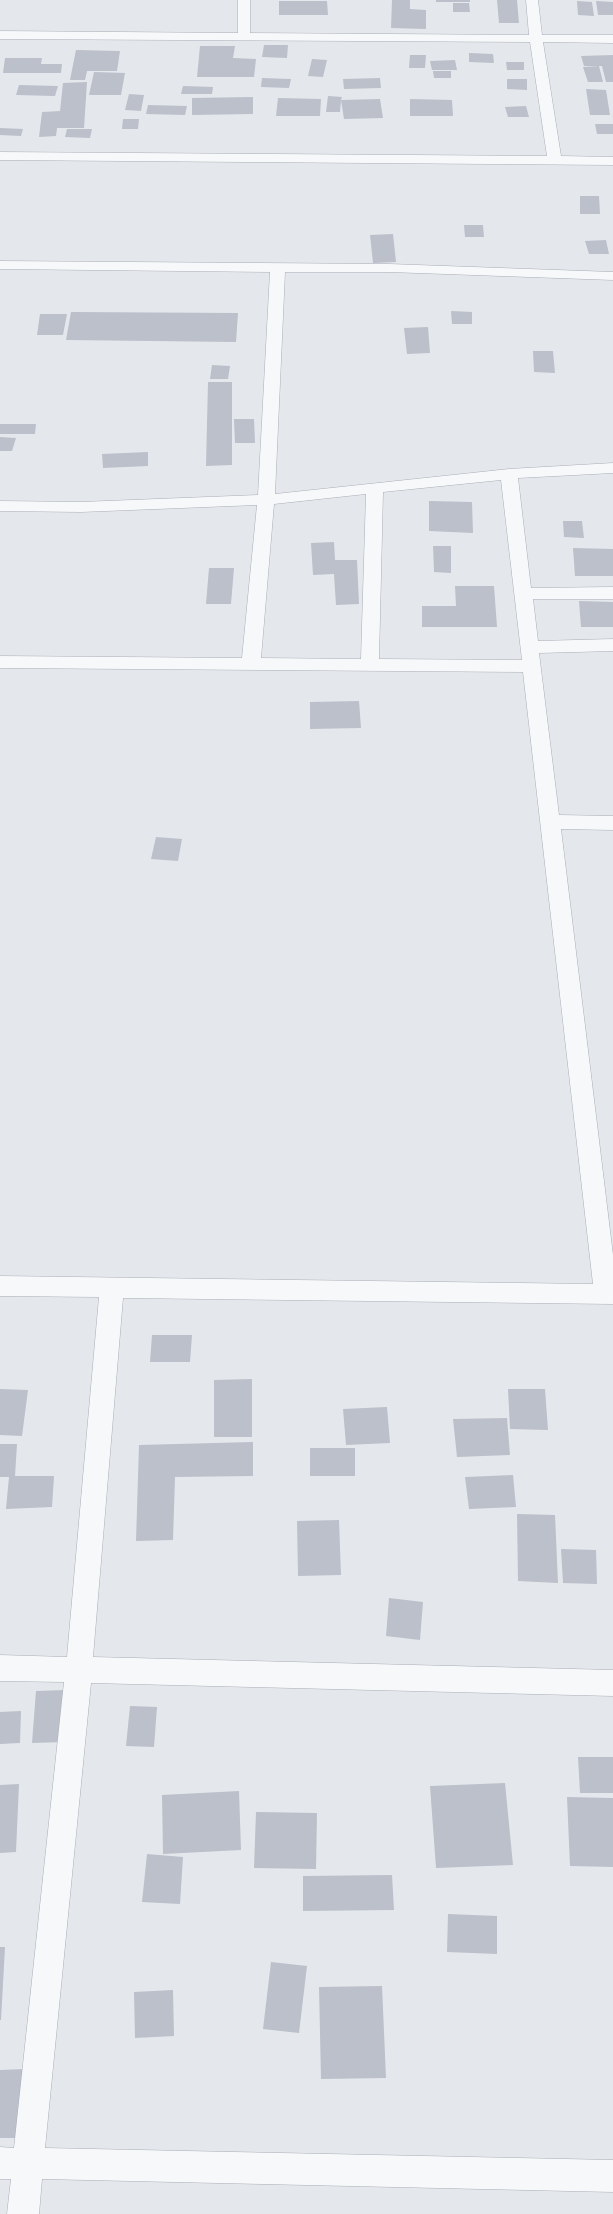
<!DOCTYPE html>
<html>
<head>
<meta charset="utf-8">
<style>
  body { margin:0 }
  canvas { display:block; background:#e4e7ec }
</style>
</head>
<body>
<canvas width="613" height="2214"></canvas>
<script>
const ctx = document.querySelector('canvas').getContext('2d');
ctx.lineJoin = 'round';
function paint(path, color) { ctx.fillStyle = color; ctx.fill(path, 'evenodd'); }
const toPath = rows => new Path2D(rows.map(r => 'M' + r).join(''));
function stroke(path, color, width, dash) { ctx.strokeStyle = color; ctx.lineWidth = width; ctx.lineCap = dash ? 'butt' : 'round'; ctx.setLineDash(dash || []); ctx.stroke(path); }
const building = toPath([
  [392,0,410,0,410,9,426,10,426,29,391,28],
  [436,0,470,0,470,2,436,2],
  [497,0,517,0,519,23,499,23],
  [279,1,327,1,328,15,279,15],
  [577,1,592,2,594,16,578,15],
  [596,1,613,2,613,15,598,15],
  [453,3,469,3,470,12,453,12],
  [264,45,288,45,287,58,262,57],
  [200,46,235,46,233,58,256,59,254,77,197,77],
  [76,50,120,51,117,71,87,71,85,80,70,80],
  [469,53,493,54,494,63,469,62],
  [410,55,426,55,425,68,409,68],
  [613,55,613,82,606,82,602,66,584,66,581,56],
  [5,58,42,58,41,64,62,64,61,73,3,73],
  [312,59,327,60,323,77,308,76],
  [455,60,457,70,432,70,430,61],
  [506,62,524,62,524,70,507,70],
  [599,66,603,82,588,82,583,67],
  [433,71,451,71,451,78,434,78],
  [94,72,125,73,121,95,89,95],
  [262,78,291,79,289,88,261,87],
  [380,78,381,88,344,89,343,79],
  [507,79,527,79,527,90,507,89],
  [87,82,84,128,57,128,56,136,39,137,42,112,60,111,63,83],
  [19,85,58,86,55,96,16,95],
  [183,86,213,87,212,94,181,94],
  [586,89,606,90,610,115,590,115],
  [129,94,144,95,141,111,125,110],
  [328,96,342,97,341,100,380,99,383,118,344,119,341,100,340,112,326,112],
  [253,97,253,114,192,115,192,98],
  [278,98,321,99,320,116,276,116],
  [410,99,452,100,453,116,410,116],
  [148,105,187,106,185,115,146,114],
  [526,106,529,117,508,117,505,107],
  [123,119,139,119,138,129,122,129],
  [595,124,613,124,613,134,597,134],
  [0,128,23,129,21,136,0,135],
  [67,129,92,129,90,138,65,137],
  [580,196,599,196,600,214,580,214],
  [464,225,483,225,484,237,465,237],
  [393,234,396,262,373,263,370,235],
  [606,240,609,254,589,254,585,241],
  [451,311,472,312,472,324,452,324],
  [71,312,238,313,236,342,66,340],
  [40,314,67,314,63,335,37,335],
  [428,327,430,353,407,354,404,328],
  [533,351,553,351,555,373,534,372],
  [212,365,230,366,228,379,210,379],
  [208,382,232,382,232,465,206,466],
  [234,419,254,419,255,443,235,443],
  [0,424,36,424,35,434,0,434],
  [0,437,16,438,12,451,0,451],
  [148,452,148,466,103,468,102,454],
  [429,501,472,502,473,533,429,531],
  [563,521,582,521,584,538,564,537],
  [334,542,335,560,357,560,359,604,336,605,334,574,313,575,311,543],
  [433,546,451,546,451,573,434,572],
  [573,548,613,549,613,576,575,576],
  [209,568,234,568,231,604,206,604],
  [455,586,494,586,497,627,422,627,422,606,456,606],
  [579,601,613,602,613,627,581,627],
  [359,701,361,728,310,729,310,702],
  [156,837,182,839,178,861,151,859],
  [152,1335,192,1335,190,1362,150,1362],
  [252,1379,252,1437,214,1437,214,1380],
  [0,1389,28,1390,22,1436,0,1435],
  [508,1389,545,1389,548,1430,510,1429],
  [387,1407,390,1443,346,1445,343,1409],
  [507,1418,510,1455,457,1457,453,1419],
  [253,1442,253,1476,175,1477,173,1540,136,1541,139,1445],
  [0,1444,17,1444,15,1476,54,1476,52,1507,6,1509,9,1477,0,1477],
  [310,1448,355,1448,355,1476,310,1476],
  [513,1475,516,1507,469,1509,465,1477],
  [517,1514,555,1515,558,1583,518,1581],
  [339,1520,341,1575,298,1576,297,1521],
  [561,1549,596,1550,597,1584,563,1583],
  [389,1598,423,1602,420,1640,386,1636],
  [66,1690,64,1742,32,1743,36,1691],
  [130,1706,157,1707,154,1747,126,1746],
  [21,1711,20,1743,0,1744,0,1712],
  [578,1757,613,1757,613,1793,580,1793],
  [505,1783,513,1865,436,1868,430,1786],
  [19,1784,16,1852,0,1853,0,1785],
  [239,1791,241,1850,163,1854,162,1795],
  [567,1797,613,1798,613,1867,570,1866],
  [256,1812,317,1813,316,1869,254,1868],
  [147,1854,183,1857,180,1904,142,1902],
  [392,1875,394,1910,303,1911,303,1876],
  [448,1914,497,1916,497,1954,447,1952],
  [0,1947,5,1947,1,2020,0,2020],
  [271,1962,307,1966,299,2033,263,2029],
  [382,1986,386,2078,321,2079,319,1987],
  [173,1990,174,2036,135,2038,134,1992],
  [25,2069,21,2138,0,2138,0,2070]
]);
const minor = toPath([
  [238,0,250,0,250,33,529,35,526,0,538,0,542,35,613,35,613,43,543,42,561,156,613,157,613,165,0,160,0,152,547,156,530,42,0,39,0,31,238,33,238,0],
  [0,261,389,264,613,272,613,280,389,272,285,272,275,494,509,469,613,463,613,473,518,478,531,588,613,587,613,599,533,599,538,641,613,639,613,651,539,653,559,815,613,816,613,830,561,829,613,1255,613,1304,123,1298,93,1657,613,1670,613,1696,91,1683,45,2148,613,2160,613,2192,42,2179,39,2214,7,2214,11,2179,0,2179,0,2147,14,2148,64,1682,0,1681,0,1655,67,1657,99,1297,0,1296,0,1276,593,1284,523,672,0,668,0,656,242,658,257,505,81,512,0,511,0,501,81,502,258,495,270,272,0,269,0,261],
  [501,480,522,660,379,659,383,492,501,480],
  [366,494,361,659,261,658,274,504,366,494]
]);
paint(building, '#bbc0ca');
stroke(minor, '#a9aeb7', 1);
paint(minor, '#f7f8fa');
</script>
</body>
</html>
